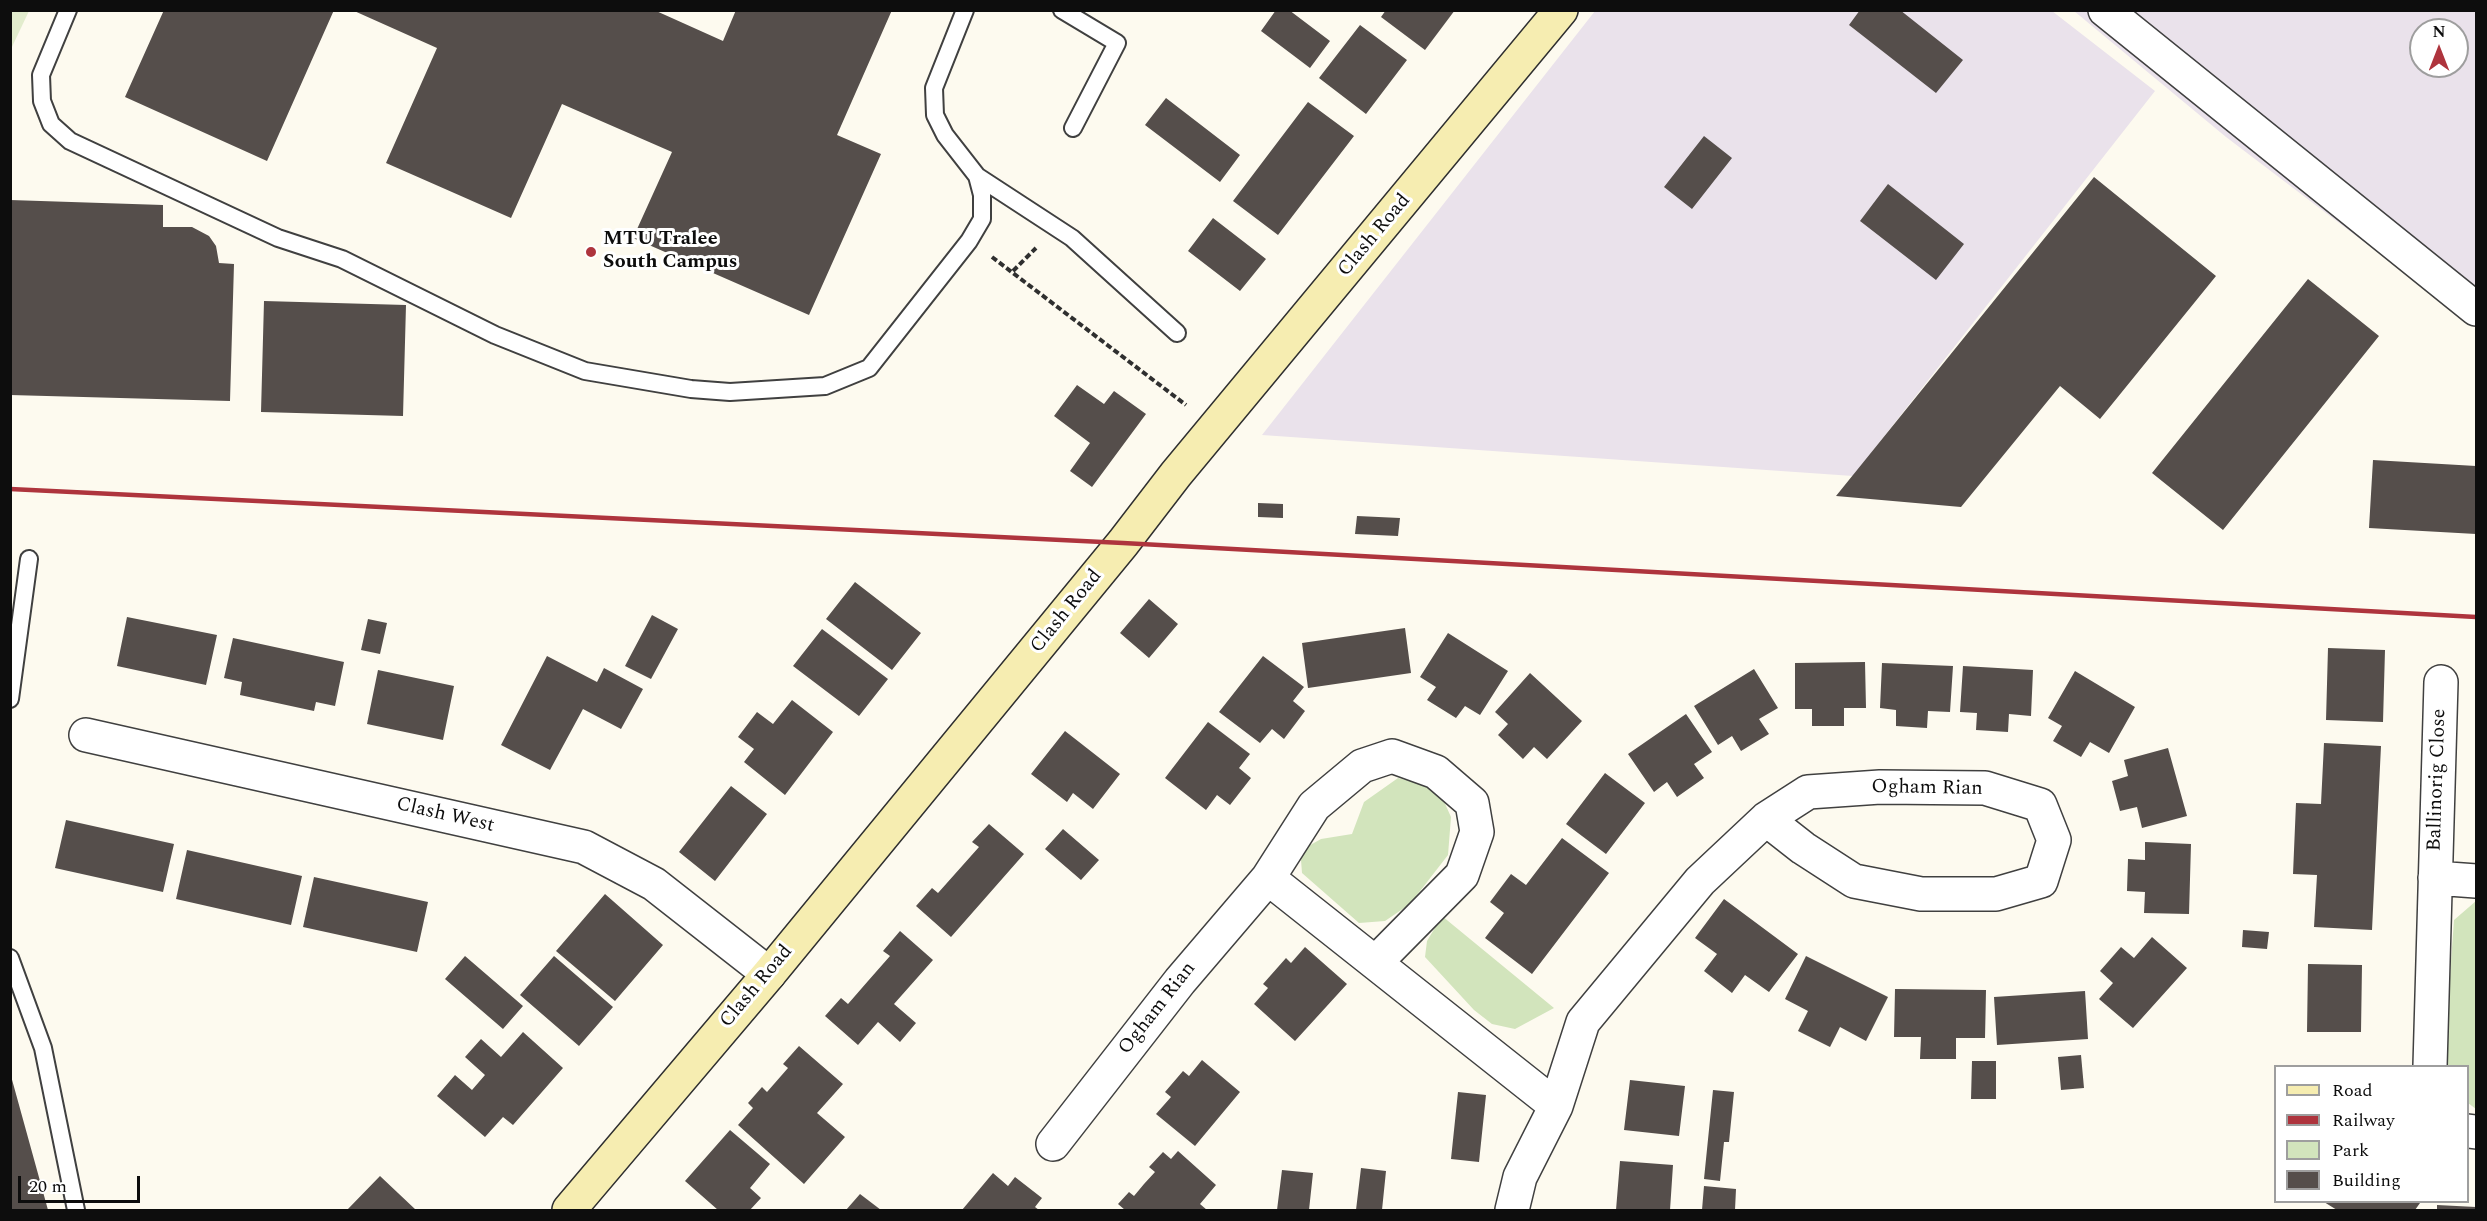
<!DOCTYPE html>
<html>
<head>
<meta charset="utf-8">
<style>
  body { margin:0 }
  #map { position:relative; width:2487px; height:1221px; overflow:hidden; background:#fdfaef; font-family:Spectral,serif }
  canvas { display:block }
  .frame { position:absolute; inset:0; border:12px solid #0d0d0d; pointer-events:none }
  .legend { position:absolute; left:2274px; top:1065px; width:195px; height:138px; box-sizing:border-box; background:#fff; border:2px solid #9e9e9e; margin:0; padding:8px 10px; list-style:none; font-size:18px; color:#0d0d0d }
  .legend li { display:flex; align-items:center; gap:12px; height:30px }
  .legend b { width:30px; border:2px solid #9e9e9e }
  .north { position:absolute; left:2409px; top:18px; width:60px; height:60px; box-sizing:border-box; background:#fff; border:2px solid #9e9e9e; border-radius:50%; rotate:0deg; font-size:16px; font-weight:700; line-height:24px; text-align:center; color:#0d0d0d }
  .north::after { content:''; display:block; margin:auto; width:21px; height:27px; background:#ae343d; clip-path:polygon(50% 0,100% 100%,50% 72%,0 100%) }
  .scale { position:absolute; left:18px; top:1176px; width:122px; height:27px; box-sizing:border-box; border:3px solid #0d0d0d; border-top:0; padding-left:8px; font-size:18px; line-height:21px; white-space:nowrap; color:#0d0d0d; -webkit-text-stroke:4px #fff; paint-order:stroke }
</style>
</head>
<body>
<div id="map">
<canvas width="2487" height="1221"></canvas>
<div class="frame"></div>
<ul class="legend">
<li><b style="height:8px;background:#f6edb1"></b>Road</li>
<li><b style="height:8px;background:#ae343d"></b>Railway</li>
<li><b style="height:16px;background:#d2e4bc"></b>Park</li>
<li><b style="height:16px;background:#554e4b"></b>Building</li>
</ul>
<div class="north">N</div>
<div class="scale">20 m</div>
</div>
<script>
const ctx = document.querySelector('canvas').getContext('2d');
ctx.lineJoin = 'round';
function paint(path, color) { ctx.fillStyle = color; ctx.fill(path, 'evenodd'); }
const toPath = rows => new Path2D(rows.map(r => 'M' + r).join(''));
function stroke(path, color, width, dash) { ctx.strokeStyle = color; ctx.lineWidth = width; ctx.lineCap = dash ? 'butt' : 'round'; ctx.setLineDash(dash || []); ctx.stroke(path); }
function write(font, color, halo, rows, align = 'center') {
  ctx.font = font + ' Spectral,serif'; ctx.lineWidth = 6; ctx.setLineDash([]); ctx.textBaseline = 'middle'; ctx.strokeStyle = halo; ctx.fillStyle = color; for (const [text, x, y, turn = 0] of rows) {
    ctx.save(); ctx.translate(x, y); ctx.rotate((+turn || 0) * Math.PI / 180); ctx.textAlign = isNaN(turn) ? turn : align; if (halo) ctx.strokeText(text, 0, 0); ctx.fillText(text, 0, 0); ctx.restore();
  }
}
const industrial = toPath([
  [1595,11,2052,11,2155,91,1853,476,1262,435],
  [2074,11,2476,11,2476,327,2226,137],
  [2421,30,2457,30,2457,66,2421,66]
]);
const green = toPath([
  [1398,778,1422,784,1442,797,1451,817,1448,855,1410,904,1385,921,1359,923,1302,873,1301,860,1305,848,1321,839,1352,834,1364,802],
  [2476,901,2476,1109,2468,1103,2468,1066,2446,1066,2444,1058,2454,920],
  [1442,916,1554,1008,1515,1029,1492,1024,1474,1010,1425,957,1427,941]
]);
const pitch = toPath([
  [11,10,29,11,11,49,10,11]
]);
const building = toPath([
  [164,10,334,10,267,161,125,97],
  [352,10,654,10,723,41,736,10,892,10,837,135,881,154,809,315,633,238,672,152,562,104,511,218,386,163,437,48],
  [1276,10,1289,10,1330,41,1310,68,1261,31],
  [1386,10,1455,10,1425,50,1381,17],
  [1860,10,1900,10,1963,60,1936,93,1849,25],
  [1360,25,1407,60,1366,114,1319,78],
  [1166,98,1240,155,1220,182,1145,125],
  [1308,102,1354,136,1278,235,1233,201],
  [1704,136,1732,158,1692,209,1664,187],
  [2094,177,2216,276,2100,419,2060,386,1961,507,1836,496],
  [1888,184,1964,244,1936,280,1860,221],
  [10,200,163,205,163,227,192,227,209,236,216,246,219,263,234,264,230,401,10,395],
  [1213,218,1266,259,1240,291,1188,251],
  [2308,279,2379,336,2223,530,2152,473],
  [264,301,406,305,403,416,261,412],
  [1077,385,1104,404,1114,391,1146,414,1092,487,1070,471,1090,443,1054,416],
  [2373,460,2476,466,2476,534,2369,528],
  [1258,503,1283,504,1283,518,1258,517],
  [1357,516,1400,518,1398,536,1355,534],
  [855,582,921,633,892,670,826,619],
  [1149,599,1178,624,1149,658,1120,633],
  [652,615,678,629,651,679,625,666],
  [127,617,217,635,206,685,117,666],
  [368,619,387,623,380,654,361,650],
  [1405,628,1411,673,1308,688,1302,643],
  [822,629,888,679,859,716,793,666],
  [1448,633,1508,671,1480,715,1465,706,1456,718,1427,700,1436,687,1420,677],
  [233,638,344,662,335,706,316,702,314,711,240,695,242,682,224,678],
  [2328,648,2385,650,2383,722,2326,720],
  [547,656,597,682,604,668,643,689,621,729,583,709,550,770,501,745],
  [1263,656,1304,687,1293,701,1305,711,1284,739,1272,729,1260,743,1219,712],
  [1865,662,1866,708,1844,708,1844,726,1812,726,1812,709,1795,709,1795,663],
  [1882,663,1953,666,1950,712,1928,711,1927,728,1896,726,1896,710,1880,708],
  [1963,666,2033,670,2031,716,2009,714,2008,732,1976,730,1977,713,1960,712],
  [1754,669,1778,708,1759,719,1769,734,1741,751,1732,736,1718,745,1694,706],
  [378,670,454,686,443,740,367,724],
  [2075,671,2135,707,2109,753,2090,742,2081,757,2053,741,2062,726,2048,718],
  [1530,673,1582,721,1547,759,1534,747,1523,759,1498,735,1508,724,1495,712],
  [792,700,833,732,785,795,744,762,754,749,738,737,757,712,773,724],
  [1686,714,1712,752,1694,764,1704,778,1677,797,1667,782,1654,792,1628,754],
  [1208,722,1250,754,1239,768,1251,778,1230,805,1217,795,1206,810,1165,778],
  [1065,731,1120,774,1093,809,1073,793,1067,802,1031,774],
  [2324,743,2381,746,2372,930,2314,927,2317,875,2293,874,2296,803,2321,804],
  [2168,748,2187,816,2142,828,2137,807,2120,811,2112,781,2128,776,2124,760],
  [1605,773,1645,803,1606,854,1566,824],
  [731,786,767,814,715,881,679,852],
  [66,820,174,844,163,892,55,868],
  [989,824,1024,854,951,937,916,906,932,888,938,893,979,847,972,842],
  [1063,829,1099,860,1081,880,1045,849],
  [1562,838,1609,873,1532,974,1485,938,1504,913,1490,902,1511,874,1526,885],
  [2145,842,2191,844,2189,914,2144,913,2145,892,2127,891,2128,859,2145,860],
  [187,850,302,876,291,925,176,899],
  [314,877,428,902,417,952,303,927],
  [605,894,663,945,615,1001,556,951],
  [1724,899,1798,954,1769,992,1745,975,1732,993,1704,971,1717,954,1695,938],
  [2243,930,2269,932,2267,949,2242,947],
  [900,931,933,960,894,1004,916,1023,900,1042,878,1022,858,1045,825,1016,841,998,848,1004,868,981,890,956,883,951],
  [2152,937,2187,968,2133,1028,2099,999,2113,983,2100,971,2121,947,2134,958],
  [1305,947,1347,984,1295,1041,1254,1004,1268,988,1263,984,1286,958,1291,963],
  [465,956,523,1006,503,1029,445,979],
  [554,956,613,1007,579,1046,520,995],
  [1806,956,1888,997,1866,1041,1840,1027,1830,1047,1798,1031,1808,1011,1785,999],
  [2308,964,2362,965,2361,1032,2307,1032],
  [1895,989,1986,990,1985,1038,1956,1038,1956,1059,1920,1059,1921,1037,1894,1037],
  [2085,991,2088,1039,1997,1045,1994,997],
  [523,1032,563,1068,513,1125,503,1117,485,1137,437,1096,455,1075,472,1090,485,1075,465,1057,481,1039,501,1057],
  [799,1046,843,1084,817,1113,845,1137,804,1184,738,1125,753,1108,748,1103,762,1087,767,1092,788,1068,783,1064],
  [2081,1055,2084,1088,2061,1090,2058,1057],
  [1202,1060,1240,1092,1195,1146,1156,1114,1171,1097,1165,1092,1183,1071,1189,1076],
  [1972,1061,1996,1061,1996,1099,1971,1099],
  [11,1076,48,1210,10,1210],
  [1630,1080,1685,1086,1679,1136,1624,1130],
  [1713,1090,1734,1092,1729,1142,1724,1142,1720,1181,1704,1179],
  [1458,1092,1486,1095,1479,1162,1451,1159],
  [730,1130,770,1164,750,1188,761,1198,750,1210,718,1210,685,1181],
  [1178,1151,1216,1185,1200,1204,1207,1210,1125,1210,1118,1204,1129,1192,1134,1196,1144,1184,1155,1172,1149,1167,1163,1152,1171,1159],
  [1620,1161,1673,1165,1670,1210,1616,1210],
  [1361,1168,1386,1171,1382,1210,1356,1210],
  [1282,1170,1313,1173,1309,1210,1277,1210],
  [993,1173,1008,1186,1015,1177,1042,1198,1035,1207,1039,1210,962,1210],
  [380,1176,416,1210,347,1210],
  [1704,1186,1736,1189,1735,1210,1702,1210],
  [860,1194,881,1210,846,1210],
  [2324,1202,2418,1202,2420,1203,2415,1210,2337,1210],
  [2437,1205,2476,1207,2476,1210,2437,1210]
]);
const path = toPath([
  [992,257,1186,405],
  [1013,271,1036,248]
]);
const lane = toPath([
  [68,10,41,75,42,101,51,124,70,141,278,238,342,259,495,335,585,371,691,389,730,392,825,386,869,368,969,241,982,219,982,195,977,176,945,135,935,115,934,88,965,10],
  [1062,10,1117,43,1073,128],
  [977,176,1072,238,1177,333],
  [10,699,29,559],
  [10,958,43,1048,76,1210]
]);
const street = toPath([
  [2105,10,2476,309],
  [86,735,584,847,654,884,769,974],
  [1268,878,1314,806,1362,766,1392,756,1436,772,1472,803,1477,832,1462,875,1376,962],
  [2435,878,2476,881],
  [2430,1066,2441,682],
  [2468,1131,2476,1132],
  [1053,1144,1180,981,1268,878,1556,1106],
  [1512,1210,1520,1177,1556,1106,1583,1022,1700,881,1766,819,1808,792,1880,787,1985,788,2040,805,2054,840,2041,881,1996,894,1921,894,1854,881,1803,848,1766,819]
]);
const secondary = toPath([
  [569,1210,769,974,1123,543,1176,474,1561,10]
]);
const rail = toPath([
  [10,489,1123,543,2476,617]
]);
const markers = [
  [591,252,6,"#ae343d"]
];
const streetNames = [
  ["Clash Road",1375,236,-50],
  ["Clash Road",1067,612,-51],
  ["Ballinorig Close",2438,780,-88],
  ["Ogham Rian",1927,789,1],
  ["Clash West",445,816,13],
  ["Clash Road",757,987,-50],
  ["Ogham Rian",1158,1009,-52]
];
const poiNames = [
  ["MTU Tralee",603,240],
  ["South Campus",603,263]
];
paint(industrial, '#eae2eb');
paint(green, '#d2e4bc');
paint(pitch, '#e2eccd');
paint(building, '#554e4b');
stroke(lane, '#404040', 20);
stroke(street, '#404040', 36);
stroke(secondary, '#2f2f2f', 36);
stroke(path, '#2f2f2f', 4, [6, 3]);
stroke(lane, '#fff', 16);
stroke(street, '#fff', 33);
stroke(secondary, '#f6edb1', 33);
stroke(rail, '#ae343d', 4.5);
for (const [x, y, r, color] of markers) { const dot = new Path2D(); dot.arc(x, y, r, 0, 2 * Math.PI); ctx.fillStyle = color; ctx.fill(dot); stroke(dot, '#fff', 2); }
write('20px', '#0d0d0d', '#fff', streetNames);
write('bold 20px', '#0d0d0d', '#fff', poiNames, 'left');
</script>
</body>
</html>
